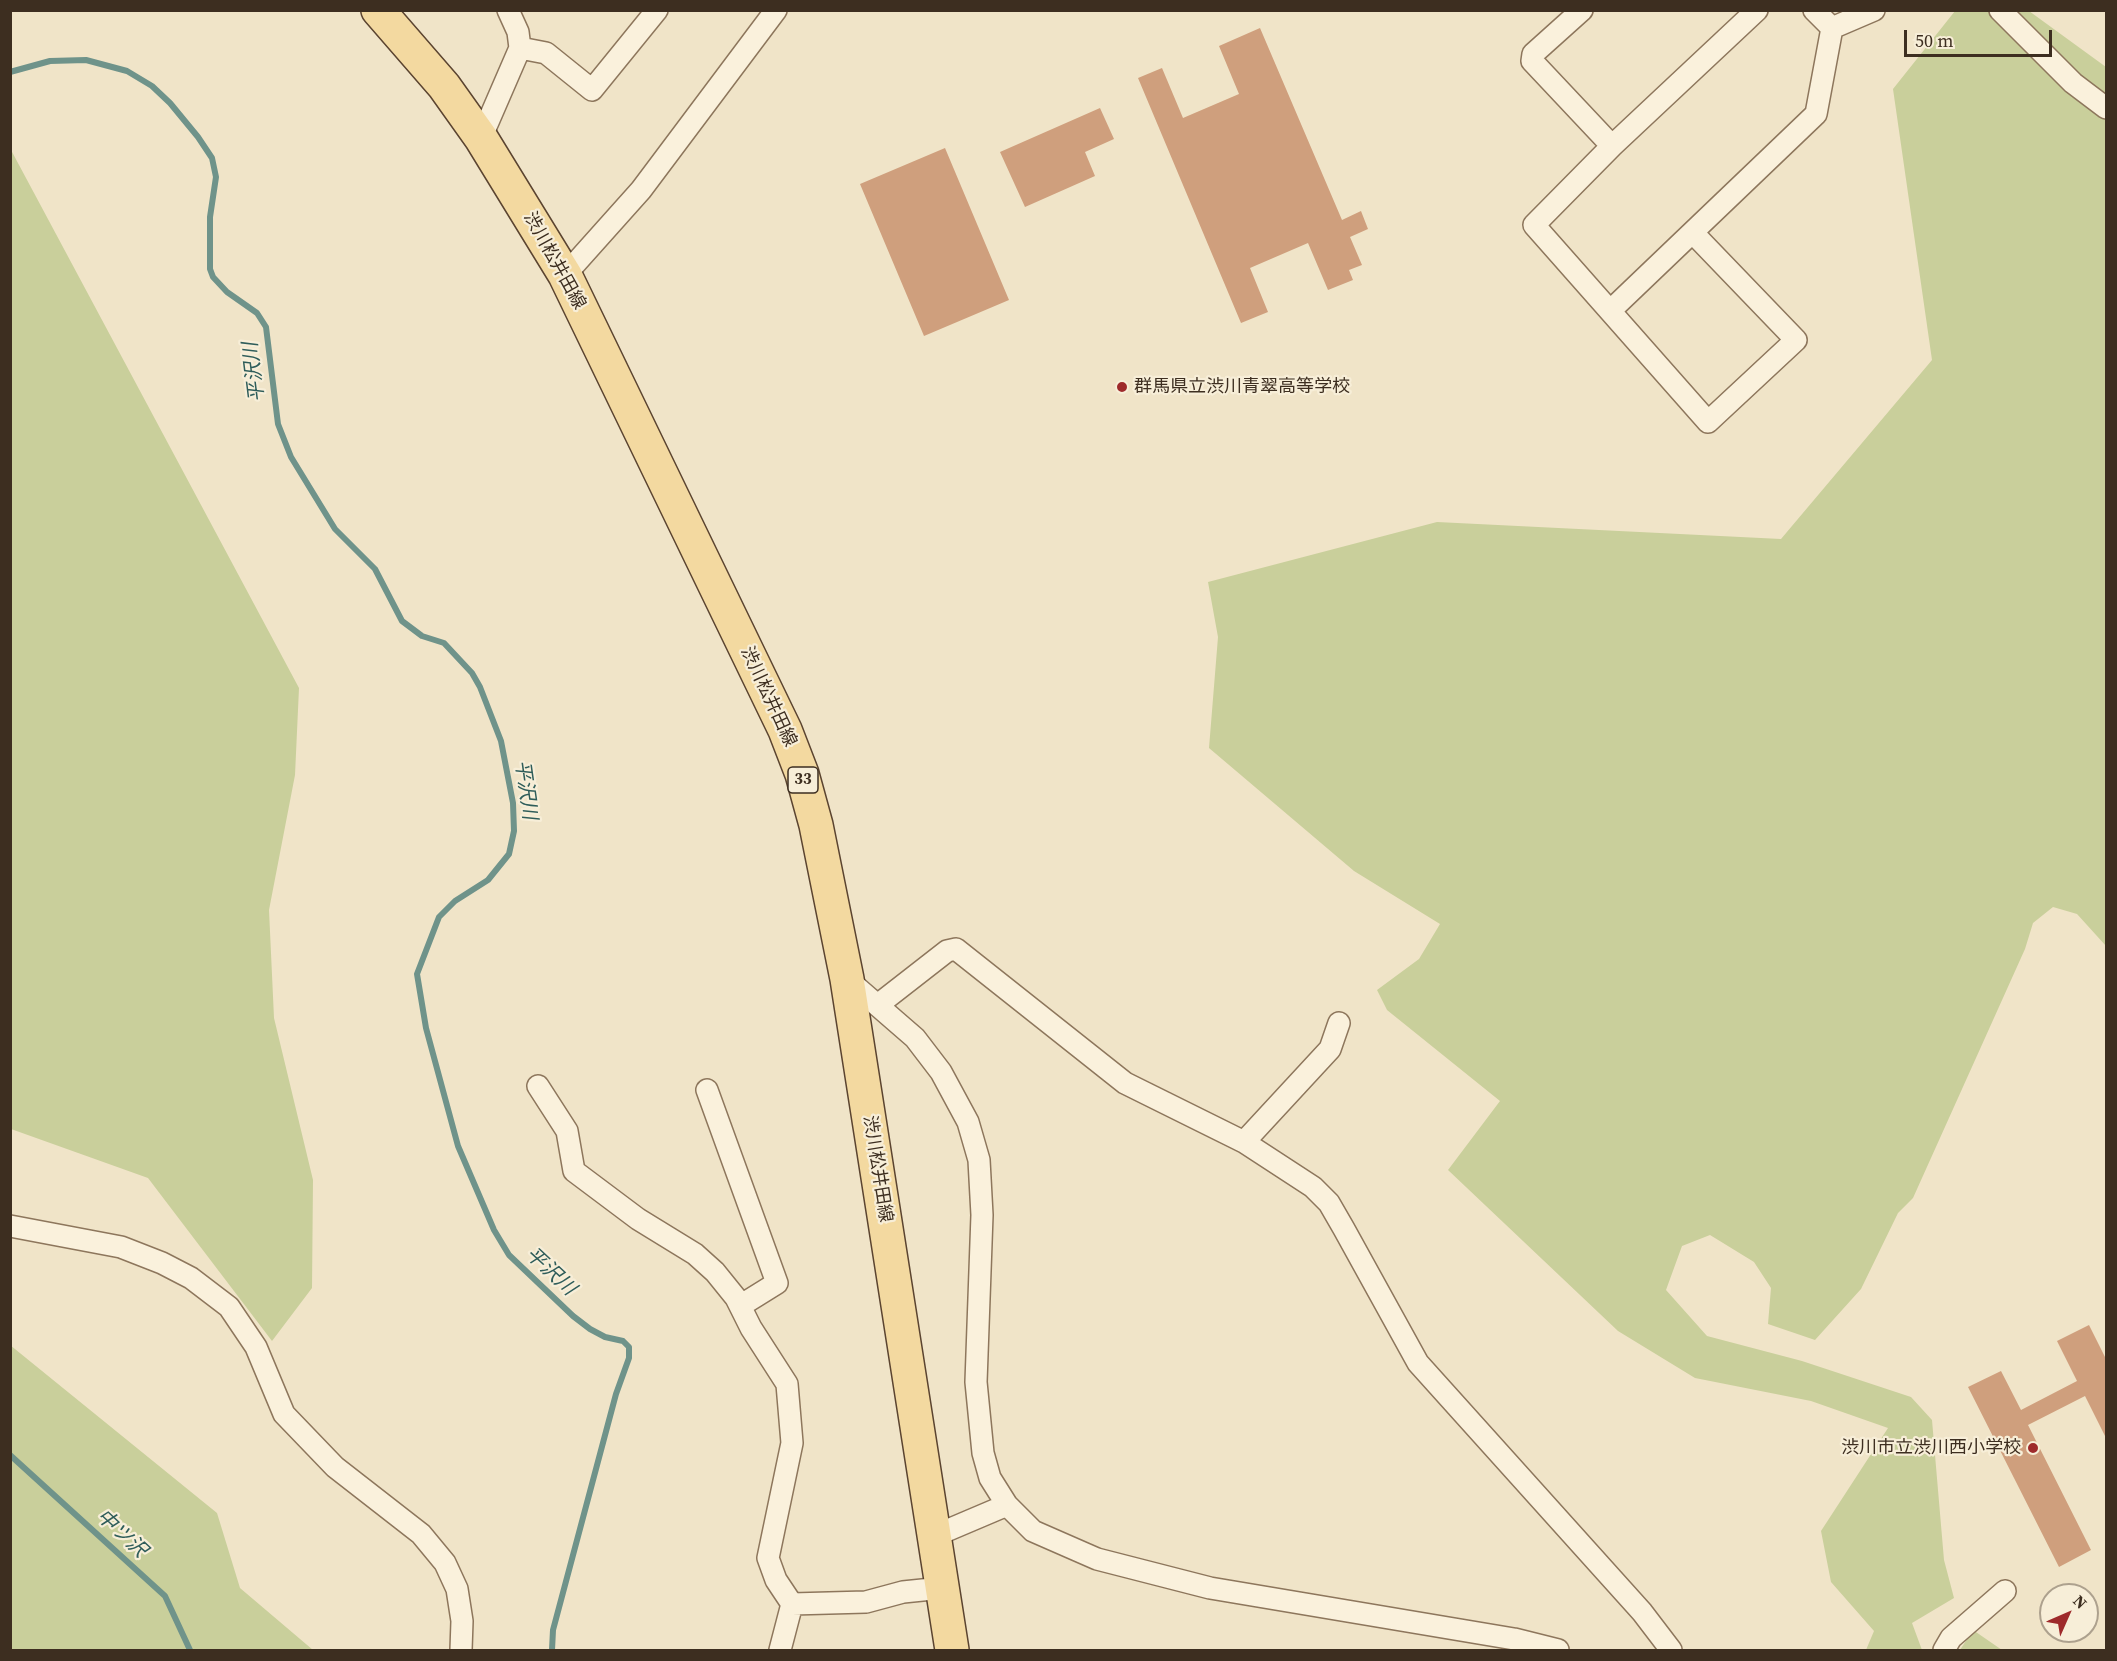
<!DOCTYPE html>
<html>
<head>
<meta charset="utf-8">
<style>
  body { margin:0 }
  #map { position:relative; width:2117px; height:1661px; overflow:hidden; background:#f0e4c8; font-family:"Source Serif 4",serif }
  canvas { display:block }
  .frame { position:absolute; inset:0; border:12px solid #3d2e20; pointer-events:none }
  .north { position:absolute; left:2039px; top:1583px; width:60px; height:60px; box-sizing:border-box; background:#f7eed8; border:2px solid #ada18e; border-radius:50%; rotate:45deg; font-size:16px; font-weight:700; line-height:24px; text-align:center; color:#3d2e20 }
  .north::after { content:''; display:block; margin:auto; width:21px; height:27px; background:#9e2a2b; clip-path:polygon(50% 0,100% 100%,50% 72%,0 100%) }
  .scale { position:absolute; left:1904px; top:30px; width:148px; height:27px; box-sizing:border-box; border:3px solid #3d2e20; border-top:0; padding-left:8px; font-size:18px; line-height:21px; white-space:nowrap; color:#3d2e20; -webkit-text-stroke:4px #f7eed8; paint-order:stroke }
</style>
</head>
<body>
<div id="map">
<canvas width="2117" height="1661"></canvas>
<div class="frame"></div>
<div class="north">N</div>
<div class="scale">50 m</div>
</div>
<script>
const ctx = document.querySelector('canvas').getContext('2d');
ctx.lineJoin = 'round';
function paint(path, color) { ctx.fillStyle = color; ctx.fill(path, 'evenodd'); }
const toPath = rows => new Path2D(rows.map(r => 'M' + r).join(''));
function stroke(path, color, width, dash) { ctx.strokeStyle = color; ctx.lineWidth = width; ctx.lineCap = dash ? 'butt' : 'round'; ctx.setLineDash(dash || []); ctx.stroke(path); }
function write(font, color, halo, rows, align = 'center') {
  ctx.font = font + ' "Source Serif 4","Noto Sans JP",serif'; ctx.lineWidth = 4.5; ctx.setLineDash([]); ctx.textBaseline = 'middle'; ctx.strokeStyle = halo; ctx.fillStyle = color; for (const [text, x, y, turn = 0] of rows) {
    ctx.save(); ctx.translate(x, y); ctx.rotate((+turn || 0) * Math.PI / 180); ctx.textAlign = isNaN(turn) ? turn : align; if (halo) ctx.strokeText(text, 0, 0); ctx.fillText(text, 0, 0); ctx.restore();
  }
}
const green = toPath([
  [1955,11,2029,11,2106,67,2106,946,2077,914,2053,907,2033,923,2025,949,1913,1198,1898,1213,1861,1289,1815,1340,1768,1324,1771,1288,1754,1262,1710,1235,1682,1246,1666,1290,1707,1336,1802,1361,1911,1397,1932,1420,1944,1560,1954,1598,1912,1623,1922,1650,1866,1650,1874,1631,1831,1582,1821,1531,1888,1428,1811,1401,1695,1378,1618,1331,1448,1170,1500,1101,1387,1010,1377,990,1419,959,1440,924,1354,871,1209,748,1218,637,1208,582,1437,522,1781,539,1932,360,1893,89],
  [11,150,299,688,295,775,269,910,274,1018,313,1180,312,1288,272,1341,148,1178,11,1129],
  [10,1345,217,1513,240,1588,313,1650,11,1650],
  [1973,1630,2002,1650,1960,1650]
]);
const stream = toPath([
  [10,72,50,61,86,60,127,71,152,86,170,103,198,137,212,158,216,177,210,217,210,269,213,277,227,292,257,313,266,327,278,424,291,457,335,529,375,569,402,621,422,636,444,643,472,673,480,687,501,741,513,803,514,831,509,854,488,880,455,901,439,917,417,974,426,1028,458,1146,494,1230,509,1255,573,1316,590,1329,605,1337,623,1341,629,1347,629,1358,616,1394,553,1630,552,1650],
  [10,1455,165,1596,190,1650]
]);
const building = toPath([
  [1260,28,1342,220,1361,211,1368,229,1350,237,1362,265,1349,270,1353,280,1328,290,1308,243,1250,268,1268,312,1241,323,1138,78,1162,68,1183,118,1239,94,1219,46],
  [1100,108,1114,139,1085,152,1095,176,1025,207,1000,152],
  [945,148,1009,300,924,336,860,184],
  [2089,1325,2106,1359,2106,1438,2085,1396,2028,1425,2091,1550,2059,1567,1968,1387,2001,1371,2021,1410,2077,1381,2057,1341]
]);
const street = toPath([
  [1582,10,1533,54,1532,61,1612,146],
  [1814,10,1832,28,1874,10],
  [2000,10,2073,83,2106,108],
  [520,48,546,53,592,90,657,10],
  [481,138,520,48,518,32,508,10],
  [1693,233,1796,340,1708,422,1534,225,1612,146,1757,10],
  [565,275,641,190,776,10],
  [1610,311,1816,114,1832,28],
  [847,979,915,1038,941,1072,968,1122,979,1160,982,1215,976,1382,983,1453,990,1478,1007,1505,1033,1531,1097,1559,1210,1588,1514,1639,1558,1650],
  [879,1004,947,951,956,949,1125,1083,1244,1142,1313,1187,1329,1203,1344,1229,1418,1363,1642,1612,1671,1650],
  [538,1086,567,1131,574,1171,638,1219,695,1254,715,1272,736,1298,751,1328,787,1384,792,1443,768,1558,776,1580,792,1604],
  [707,1090,777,1283,740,1306],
  [1244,1142,1330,1049,1339,1023],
  [10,1226,121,1247,162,1263,191,1278,229,1307,256,1347,284,1414,335,1467,421,1534,445,1563,457,1589,462,1621,461,1650],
  [934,1536,1007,1505],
  [780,1650,792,1604,866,1602,903,1592,942,1588],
  [1944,1650,1951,1638,2005,1591]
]);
const primary = toPath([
  [378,10,444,86,481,138,565,275,785,730,802,774,816,825,847,979,952,1650]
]);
const markers = [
  [1122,387,6,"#9e2a2b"],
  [2033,1448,6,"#9e2a2b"]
];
const shields = [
  [803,780,30]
];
const shieldNames = [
  ["33",803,780]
];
const streetNames = [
  ["渋川松井田線",554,261,61],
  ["渋川松井田線",768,697,65],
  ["渋川松井田線",877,1169,81]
];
const poiNames = [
  ["群馬県立渋川青翠高等学校",1134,387],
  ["渋川市立渋川西小学校",2021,1448,"right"]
];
const waterNames = [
  ["平沢川",255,372,-97],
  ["平沢川",525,790,82],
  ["平沢川",550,1272,43],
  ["中ツ沢",121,1534,43]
];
paint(green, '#c9cf9b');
stroke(stream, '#6f938a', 6);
paint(building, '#cf9f7d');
stroke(street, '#8d765c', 24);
stroke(primary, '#5b4430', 36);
stroke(street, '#faf1dc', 21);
stroke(primary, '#f3d9a0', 33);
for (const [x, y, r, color] of markers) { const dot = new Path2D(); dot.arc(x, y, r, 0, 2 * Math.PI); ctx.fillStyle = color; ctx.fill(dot); stroke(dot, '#f7eed8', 2); }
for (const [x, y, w] of shields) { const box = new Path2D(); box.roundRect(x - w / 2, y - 13, w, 26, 4.5); ctx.fillStyle = '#f7eed8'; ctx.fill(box); stroke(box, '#3d2e20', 1.5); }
write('bold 16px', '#3d2e20', null, shieldNames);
write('18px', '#3d2e20', '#f7eed8', streetNames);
write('18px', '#3d2e20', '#f7eed8', poiNames, 'left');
write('italic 20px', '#2f5d5a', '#f7eed8', waterNames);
</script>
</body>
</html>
